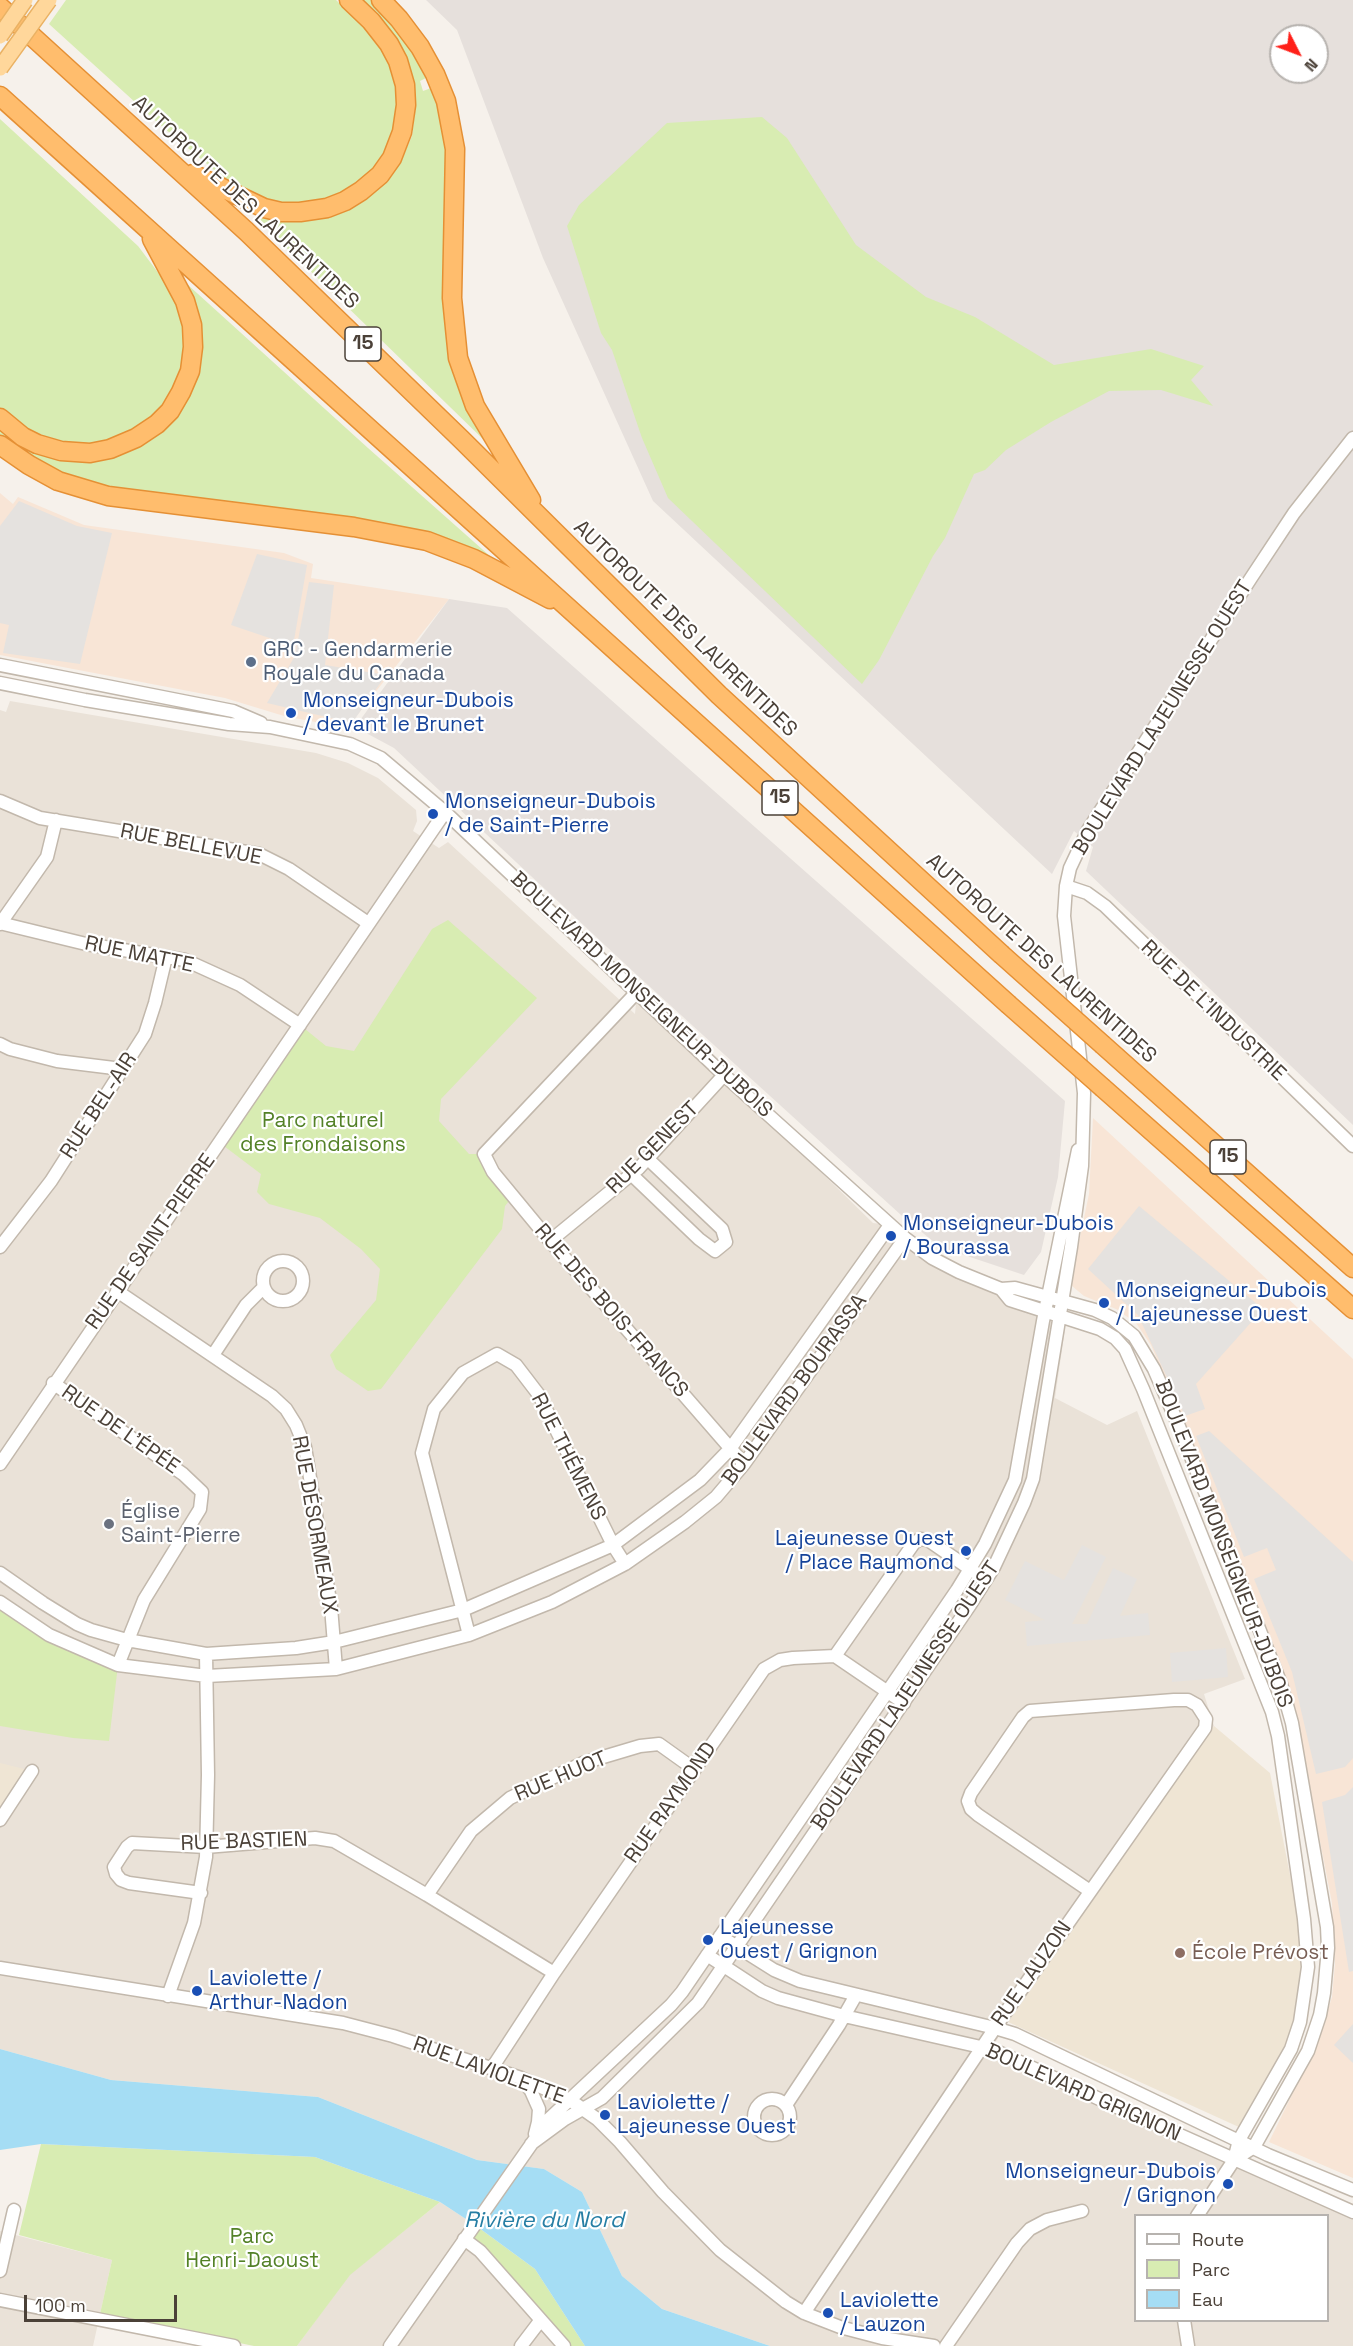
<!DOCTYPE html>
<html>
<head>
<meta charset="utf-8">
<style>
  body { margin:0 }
  #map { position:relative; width:1353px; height:2346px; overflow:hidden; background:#f6f1eb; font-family:"Space Grotesk",sans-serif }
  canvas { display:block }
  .legend { position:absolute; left:1134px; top:2214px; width:195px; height:108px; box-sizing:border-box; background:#fff; border:2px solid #b7b3af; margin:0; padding:8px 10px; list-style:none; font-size:18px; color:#4b4138 }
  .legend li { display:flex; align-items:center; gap:12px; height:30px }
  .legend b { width:30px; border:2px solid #b7b3af }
  .north { position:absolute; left:1269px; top:24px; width:60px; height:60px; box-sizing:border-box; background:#fff; border:2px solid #b7b3af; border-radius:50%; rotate:132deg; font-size:16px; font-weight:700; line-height:24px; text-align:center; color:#4b4138 }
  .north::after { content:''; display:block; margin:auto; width:21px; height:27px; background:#ff2019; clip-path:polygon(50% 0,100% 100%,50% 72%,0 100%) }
  .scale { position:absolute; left:24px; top:2295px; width:153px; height:27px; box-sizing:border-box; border:3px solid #4b4138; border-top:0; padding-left:8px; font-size:18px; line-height:21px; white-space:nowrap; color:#4b4138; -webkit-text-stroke:4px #fff; paint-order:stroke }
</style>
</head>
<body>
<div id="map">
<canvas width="1353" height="2346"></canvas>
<ul class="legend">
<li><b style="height:8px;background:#fff"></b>Route</li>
<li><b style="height:16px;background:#d8ecb2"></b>Parc</li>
<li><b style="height:16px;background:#a5ddf4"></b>Eau</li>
</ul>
<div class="north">N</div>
<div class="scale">100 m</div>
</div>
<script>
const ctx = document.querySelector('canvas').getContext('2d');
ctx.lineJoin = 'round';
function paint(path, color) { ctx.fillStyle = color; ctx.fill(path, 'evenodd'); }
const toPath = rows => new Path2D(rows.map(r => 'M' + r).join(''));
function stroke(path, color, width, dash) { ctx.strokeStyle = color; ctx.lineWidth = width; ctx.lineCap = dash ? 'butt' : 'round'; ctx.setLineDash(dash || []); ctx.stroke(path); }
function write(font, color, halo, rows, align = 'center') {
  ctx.font = font + ' "Space Grotesk",sans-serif'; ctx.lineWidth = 4.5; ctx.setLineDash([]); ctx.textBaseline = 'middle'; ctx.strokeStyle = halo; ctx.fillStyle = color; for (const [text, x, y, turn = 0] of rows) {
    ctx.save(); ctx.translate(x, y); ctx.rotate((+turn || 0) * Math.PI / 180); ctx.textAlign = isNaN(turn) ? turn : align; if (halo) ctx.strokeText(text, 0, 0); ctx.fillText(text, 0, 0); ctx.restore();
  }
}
const residential = toPath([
  [10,701,316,753,348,763,378,778,416,810,417,821,413,831,439,848,448,842,635,1014,637,992,873,1223,890,1225,932,1258,1065,1329,1055,1398,1107,1425,1137,1411,1245,1679,1204,1694,1214,1726,1008,2022,988,2054,1353,2219,1353,2346,770,2346,662,2309,622,2276,582,2192,544,2169,477,2160,318,2097,111,2080,0,2049,0,710,6,712],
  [1136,2216,1328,2216,1328,2320,1136,2320],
  [440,2202,475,2225,585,2346,297,2346,349,2275],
  [0,2231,112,2260,93,2346,0,2346]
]);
const commercial = toPath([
  [0,493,13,504,18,497,84,525,284,553,313,564,311,578,449,599,347,728,284,716,225,698,0,655],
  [1093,1118,1353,1359,1353,2178,1269,2142,1319,2039,1332,1997,1335,1964,1332,1903,1298,1728,1279,1662,1179,1411,1151,1345,1136,1323,1116,1309,1084,1296,1072,1286,1071,1280,1089,1194]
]);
const industrial = toPath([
  [426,0,1353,0,1353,1125,1086,871,1093,847,1074,831,1052,874,653,501,543,258,457,30],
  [1281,36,1317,36,1317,72,1281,72],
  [449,599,507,608,1065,1101,1058,1177,1041,1252,1024,1275,940,1247,901,1215,638,976,394,748,355,727]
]);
const education = toPath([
  [1214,1726,1270,1773,1300,1926,1308,1979,1294,2033,1241,2128,1008,2022],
  [0,1763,32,1771,0,1820]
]);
const green = toPath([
  [66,0,336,0,373,35,389,59,400,100,395,130,380,163,351,189,326,201,296,205,263,201,232,185,219,174,158,123,49,24],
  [358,0,371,0,395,24,430,76,420,81,423,91,434,87,447,138,444,304,487,443,259,221,263,214,296,221,333,216,349,209,379,188,390,177,405,152,412,136,416,104,411,71,404,54],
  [762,117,787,138,856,245,926,297,975,317,1054,365,1151,349,1204,366,1191,380,1213,406,1161,390,1109,391,1051,422,1006,450,985,470,974,474,945,538,933,556,879,660,862,684,668,498,642,438,612,350,601,333,567,226,579,205,667,123],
  [0,119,138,246,172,291,184,318,184,360,176,386,161,409,145,424,111,440,84,445,59,443,35,435,0,408],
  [187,284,368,448,500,565,490,560,124,492,63,476,0,437,0,427,95,459,185,398],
  [448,920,537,998,441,1099,439,1121,469,1154,484,1154,513,1196,505,1206,502,1229,381,1389,368,1391,336,1369,330,1355,376,1300,380,1269,361,1249,320,1218,269,1204,257,1192,261,1174,220,1143,300,1025,326,1046,354,1051,432,929],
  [0,1602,118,1665,109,1741,73,1738,0,1726],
  [41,2144,315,2157,440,2202,350,2275,297,2346,254,2346,100,2314,112,2260,19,2235],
  [475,2225,535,2269,585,2346,564,2346,464,2239]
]);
const parking = toPath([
  [19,501,77,526,112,533,80,664,3,653,9,625,0,623,0,526],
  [257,554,307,565,293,646,231,625],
  [309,582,334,585,325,665,386,675,352,723,267,703,295,656],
  [1139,1206,1263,1309,1196,1384,1205,1409,1185,1416,1138,1315,1088,1269],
  [1209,1431,1353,1562,1353,1758,1345,1767,1316,1774,1292,1672,1254,1579,1276,1570,1267,1548,1244,1557,1196,1436],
  [1082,1545,1106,1557,1072,1624,1087,1624,1113,1568,1137,1579,1120,1616,1148,1613,1150,1635,1027,1646,1025,1622,1045,1620,1005,1600,1025,1561,1064,1580],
  [1226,1648,1228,1677,1172,1682,1170,1653],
  [1353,1787,1353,1971,1349,1972,1322,1802,1345,1795],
  [1353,2024,1353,2063,1334,2045]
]);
const water = toPath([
  [0,2049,111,2080,318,2097,477,2160,544,2169,582,2192,622,2276,662,2309,770,2346,585,2346,535,2269,475,2225,440,2202,315,2157,41,2144,0,2150]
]);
const minor = toPath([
  [0,665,233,711,261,723],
  [0,683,85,700,229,724,270,727,350,744,381,758,445,812,724,1075,905,1238,932,1258,959,1272,1001,1289,1015,1288,1095,1310,1112,1318,1134,1336,1154,1369,1178,1424,1281,1684,1292,1723,1327,1927,1328,1948,1324,1993,1320,2015,1308,2051,1254,2147,1234,2160,1197,2216],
  [0,801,40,818,259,854,289,869,368,923],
  [1066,886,1087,893,1105,906,1353,1146],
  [0,923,86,944,185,960,240,985,300,1025],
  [0,924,47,857,56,820],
  [637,992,484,1154,493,1172,550,1241,744,1464],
  [0,1044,10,1049,57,1061,122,1069],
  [632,1175,699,1239,715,1251,726,1242,722,1229,648,1159],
  [550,1241,639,1168,724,1075],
  [0,1247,51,1181,145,1034,155,1003,166,957],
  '263 1281a20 20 0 1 1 40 0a20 20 0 1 1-40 0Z',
  [1001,1289,1010,1300,1100,1329,1115,1338,1125,1349,1143,1389,1272,1712,1278,1736,1304,1919,1308,1967,1300,2022,1291,2049,1239,2140,1234,2160],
  [117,1291,272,1396,286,1409,296,1425,305,1447,331,1607,336,1669],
  [213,1355,246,1305,263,1288],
  [53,1383,183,1474,202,1492,200,1509,144,1600,118,1665],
  [0,1464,445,812],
  [0,1573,43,1603,77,1624,91,1630,127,1640,206,1654,296,1648,334,1642,463,1610,613,1545,700,1480,730,1449,890,1225],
  [0,1602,49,1635,118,1665,207,1676,336,1669,469,1635,552,1602,625,1564,685,1522,716,1497,744,1464,905,1238],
  [469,1635,422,1453,434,1409,463,1373,497,1354,516,1365,539,1395,613,1545,625,1564],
  [835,1656,914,1543,920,1539,928,1540,976,1573],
  [0,1820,32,1771],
  [201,1893,129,1883,121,1880,116,1874,114,1867,127,1847,132,1843,206,1847,315,1838,334,1841,427,1895,554,1973],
  [427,1895,471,1831,510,1798,583,1763,640,1746,659,1744,694,1769],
  [720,1936,774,1970,800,1981,995,2028,1015,2034,1268,2155,1353,2190],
  [707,1955,762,1991,778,1998,844,2016,994,2050,1108,2103,1353,2212],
  [0,1968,343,2023,393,2036,521,2078,570,2100,597,2119,620,2142,663,2192,720,2250,786,2302,804,2313,840,2327,882,2338,934,2346],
  [168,1996,194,1923,206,1857,208,1775,206,1654],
  [492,2068,554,1973,764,1669,780,1660,793,1658,835,1656,904,1703],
  [522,2079,531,2091,539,2109,538,2122,535,2134],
  '754 2117a18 18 0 1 1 36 0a18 18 0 1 1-36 0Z',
  [786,2105,839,2025,856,1995],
  [531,2144,565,2119,602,2098,698,2003,970,1605,994,1567,1024,1503,1033,1479,1071,1247,1082,1166,1084,1093,1064,916,1066,886,1070,868,1088,830,1251,578,1294,513,1353,438],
  [464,2239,480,2251,564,2346],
  [0,2271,14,2210],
  [0,2300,234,2346],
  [804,2313,1003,2016,1205,1728,1206,1719,1197,1705,1188,1700,1174,1700,1030,1711,1023,1717,971,1793,968,1801,971,1809,978,1815,1090,1891],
  [1184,2320,1188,2346],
  [390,2346,549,2119,671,2005,682,1992,957,1590,985,1544,1015,1480,1043,1321,1078,1150],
  [521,2346,540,2321],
  [946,2346,1017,2243,1030,2229,1047,2220,1082,2211]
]);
const highway = toPath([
  [381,0,399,19,420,47,435,74,446,101,455,149,452,298,458,358,475,406,531,500],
  [0,7,246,231,461,439,719,695,1001,954],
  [0,96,1008,1004],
  [193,174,264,208,281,212,300,212,327,208,345,201,361,191,380,175,392,158,402,132,406,105,405,85,398,61,389,44,371,21,349,0],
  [0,418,23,437,37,444,61,451,90,453,110,449,136,438,157,424,170,411,181,392,190,371,193,347,192,325,185,301,152,239],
  [0,445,29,465,58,481,108,496,354,527,427,541,474,559,550,599],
  [1103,1045,1353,1268],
  [1103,1088,1353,1309]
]);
const majorBridge = toPath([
  [0,36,25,0],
  [0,68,49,0]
]);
const highwayBridge = toPath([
  [1001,954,1103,1045],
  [1008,1004,1103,1088]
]);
const markers = [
  [251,662,6,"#5c6f8a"],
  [291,713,6,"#1a4fb4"],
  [433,814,6,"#1a4fb4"],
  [891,1236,6,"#1a4fb4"],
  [1104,1303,6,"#1a4fb4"],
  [109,1524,6,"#6b7280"],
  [966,1551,6,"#1a4fb4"],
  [708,1940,6,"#1a4fb4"],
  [1180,1953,6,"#8d6e63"],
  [197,1991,6,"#1a4fb4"],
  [605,2115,6,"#1a4fb4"],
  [1228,2184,6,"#1a4fb4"],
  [828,2313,6,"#1a4fb4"]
];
const shields = [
  [363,344,36],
  [780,798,36],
  [1228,1157,36]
];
const shieldNames = [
  ["15",363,344],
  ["15",780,798],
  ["15",1228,1157]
];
const streetNames = [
  ["AUTOROUTE DES LAURENTIDES",245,203,43],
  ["AUTOROUTE DES LAURENTIDES",685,629,44],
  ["BOULEVARD LAJEUNESSE OUEST",1163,718,-58],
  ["RUE BELLEVUE",191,845,11],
  ["RUE MATTE",139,955,12],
  ["AUTOROUTE DES LAURENTIDES",1041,959,42],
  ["BOULEVARD MONSEIGNEUR-DUBOIS",641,995,43],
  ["RUE DE L'INDUSTRIE",1213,1011,44],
  ["RUE BEL-AIR",99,1106,-57],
  ["RUE GENEST",653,1148,-45],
  ["RUE DE SAINT-PIERRE",151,1242,-55],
  ["RUE DES BOIS-FRANCS",611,1311,49],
  ["BOULEVARD BOURASSA",795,1390,-54],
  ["RUE DE L'ÉPÉE",120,1430,35],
  ["RUE THÉMENS",568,1457,63],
  ["RUE DÉSORMEAUX",314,1525,80],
  ["BOULEVARD MONSEIGNEUR-DUBOIS",1223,1544,69],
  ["BOULEVARD LAJEUNESSE OUEST",906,1696,-56],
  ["RUE HUOT",561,1777,-23],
  ["RUE RAYMOND",671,1803,-55],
  ["RUE BASTIEN",244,1842,-2],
  ["RUE LAUZON",1032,1974,-55],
  ["RUE LAVIOLETTE",489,2071,20],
  ["BOULEVARD GRIGNON",1083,2093,24]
];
const serviceNames = [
  ["GRC - Gendarmerie",263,650],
  ["Royale du Canada",263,674]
];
const transitNames = [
  ["Monseigneur-Dubois",303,701],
  ["/ devant le Brunet",303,725],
  ["Monseigneur-Dubois",445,802],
  ["/ de Saint-Pierre",445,826],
  ["Monseigneur-Dubois",903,1224],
  ["/ Bourassa",903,1248],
  ["Monseigneur-Dubois",1116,1291],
  ["/ Lajeunesse Ouest",1116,1315],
  ["Lajeunesse Ouest",954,1539,"right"],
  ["/ Place Raymond",954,1563,"right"],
  ["Lajeunesse",720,1928],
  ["Ouest / Grignon",720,1952],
  ["Laviolette /",209,1979],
  ["Arthur-Nadon",209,2003],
  ["Laviolette /",617,2103],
  ["Lajeunesse Ouest",617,2127],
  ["Monseigneur-Dubois",1216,2172,"right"],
  ["/ Grignon",1216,2196,"right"],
  ["Laviolette",840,2301],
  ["/ Lauzon",840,2325]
];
const parkNames = [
  ["Parc naturel",323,1121],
  ["des Frondaisons",323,1145],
  ["Parc",252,2237],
  ["Henri-Daoust",252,2261]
];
const worshipNames = [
  ["Église",121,1512],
  ["Saint-Pierre",121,1536]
];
const educationNames = [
  ["École Prévost",1192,1953]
];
const waterNames = [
  ["Rivière du Nord",544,2221]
];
paint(residential, '#eae2d8');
paint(commercial, '#f8e5d6');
paint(industrial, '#e6e0dc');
paint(education, '#efe5d4');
paint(green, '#d8ecb2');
paint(parking, '#e5e2df');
paint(water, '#a5ddf4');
stroke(minor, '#c2b8ac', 15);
stroke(highway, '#e59035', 21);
stroke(minor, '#fff', 12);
stroke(highway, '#ffbd6d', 18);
stroke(majorBridge, '#eab264', 18, []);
stroke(highwayBridge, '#e59035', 21, []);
stroke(majorBridge, '#ffd79b', 15);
stroke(highwayBridge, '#ffbd6d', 18);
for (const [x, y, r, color] of markers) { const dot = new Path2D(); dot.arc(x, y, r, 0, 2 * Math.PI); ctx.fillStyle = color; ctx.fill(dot); stroke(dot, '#fff', 2); }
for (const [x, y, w] of shields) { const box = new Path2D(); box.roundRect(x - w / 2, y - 17, w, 34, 4.5); ctx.fillStyle = '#fff'; ctx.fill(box); stroke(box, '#4b4138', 1.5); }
write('bold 20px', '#4b4138', null, shieldNames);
write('21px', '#4b4138', '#fff', streetNames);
write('21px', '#4e5e75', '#fff', serviceNames, 'left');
write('21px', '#164399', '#fff', transitNames, 'left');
write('21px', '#538127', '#fff', parkNames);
write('21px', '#5b616d', '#fff', worshipNames, 'left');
write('21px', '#785e54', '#fff', educationNames, 'left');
write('italic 22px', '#267ea4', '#fff', waterNames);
</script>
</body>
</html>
